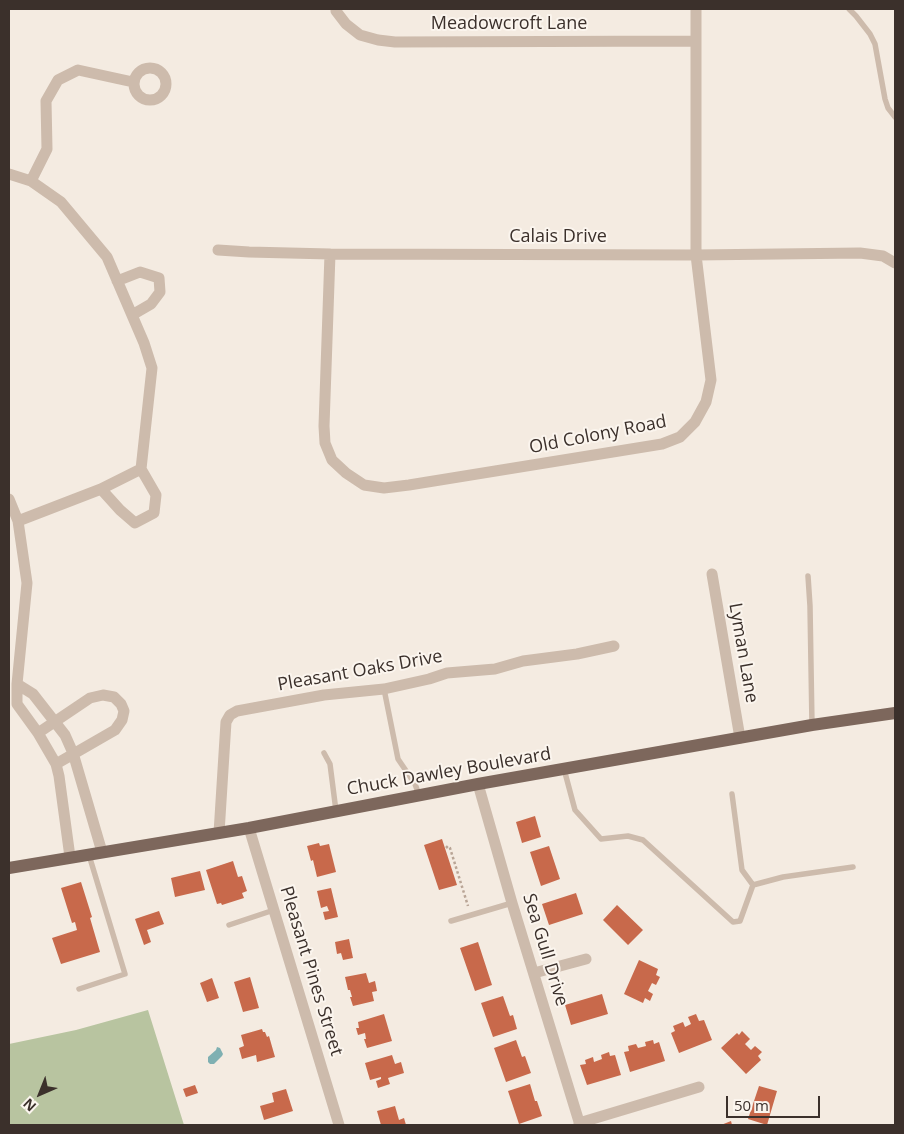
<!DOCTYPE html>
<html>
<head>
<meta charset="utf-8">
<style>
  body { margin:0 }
  #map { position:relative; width:904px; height:1134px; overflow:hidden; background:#f4ebe1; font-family:"Open Sans",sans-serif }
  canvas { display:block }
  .frame { position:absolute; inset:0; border:10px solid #3b302b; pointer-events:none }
  .north { position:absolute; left:15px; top:1069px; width:50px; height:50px; -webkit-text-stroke:4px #fbf5ee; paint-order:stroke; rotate:224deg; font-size:14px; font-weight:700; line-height:20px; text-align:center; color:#3b302b }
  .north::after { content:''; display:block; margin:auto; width:18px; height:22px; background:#3b302b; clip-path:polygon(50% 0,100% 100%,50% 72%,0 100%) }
  .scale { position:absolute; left:726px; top:1096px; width:94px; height:22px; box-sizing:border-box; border:2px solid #3b302b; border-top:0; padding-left:6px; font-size:15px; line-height:18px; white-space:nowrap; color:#3b302b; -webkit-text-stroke:4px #fbf5ee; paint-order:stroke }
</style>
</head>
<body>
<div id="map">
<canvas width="904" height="1134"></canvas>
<div class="frame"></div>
<div class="north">N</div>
<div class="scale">50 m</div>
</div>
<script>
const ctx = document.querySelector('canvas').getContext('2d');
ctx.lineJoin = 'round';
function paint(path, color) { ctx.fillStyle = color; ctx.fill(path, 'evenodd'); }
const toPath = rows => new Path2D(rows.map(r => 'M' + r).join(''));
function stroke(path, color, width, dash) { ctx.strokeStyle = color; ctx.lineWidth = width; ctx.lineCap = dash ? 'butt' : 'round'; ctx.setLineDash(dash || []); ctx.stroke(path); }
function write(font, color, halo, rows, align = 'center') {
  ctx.font = font + ' "Open Sans",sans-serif'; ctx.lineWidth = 4; ctx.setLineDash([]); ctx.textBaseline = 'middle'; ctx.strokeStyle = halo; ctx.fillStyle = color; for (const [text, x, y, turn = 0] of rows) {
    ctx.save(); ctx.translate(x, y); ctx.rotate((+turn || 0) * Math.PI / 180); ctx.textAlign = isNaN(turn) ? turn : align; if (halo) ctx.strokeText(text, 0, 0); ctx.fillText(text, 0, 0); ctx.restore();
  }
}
const green = toPath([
  [148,1010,184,1125,9,1125,9,1044,76,1030]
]);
const water = toPath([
  [217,1047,220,1048,223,1054,222,1056,214,1064,210,1064,208,1062,208,1057,216,1050]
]);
const building = toPath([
  [535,816,541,837,522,843,516,822],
  [442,839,457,885,439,890,424,845],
  [319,843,320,846,329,844,336,872,317,877,313,860,311,861,307,846],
  [549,846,560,879,541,886,530,852],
  [233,861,238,877,242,876,247,891,242,893,244,898,222,905,221,903,217,904,206,870],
  [200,871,205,890,175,897,171,878],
  [81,882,92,917,90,918,100,952,61,964,52,938,77,930,75,922,72,923,61,888],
  [331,888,338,917,325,920,323,912,329,911,327,906,321,908,317,891],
  [576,893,583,914,549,925,542,904],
  [617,905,643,930,628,945,603,920],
  [159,911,164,924,147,930,151,942,144,945,135,919],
  [349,939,353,958,343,960,341,953,337,954,335,942],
  [478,942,492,985,475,991,460,948],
  [639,960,658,969,656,975,660,977,656,985,652,983,648,991,653,994,650,1001,645,998,643,1003,624,994],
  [366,973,369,983,375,981,377,991,372,992,374,1001,353,1006,350,997,352,997,350,990,348,990,345,977],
  [250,977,259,1008,243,1012,234,982],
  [212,978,219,998,207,1002,200,983],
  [602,994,608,1014,571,1025,565,1005],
  [503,996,510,1016,513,1015,517,1029,493,1037,481,1003],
  [384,1014,392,1041,367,1048,364,1039,366,1039,365,1033,358,1035,356,1028,359,1028,358,1022],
  [696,1014,699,1021,704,1020,712,1040,679,1053,671,1033,675,1031,673,1026,683,1022,685,1027,691,1024,688,1017],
  [262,1029,263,1032,265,1032,267,1037,269,1036,275,1057,257,1062,256,1055,242,1059,239,1048,244,1046,241,1035],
  [742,1031,750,1039,745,1044,751,1050,755,1046,762,1052,758,1056,761,1060,746,1074,721,1048,737,1033,739,1035],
  [516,1040,522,1057,525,1056,531,1073,506,1082,494,1048],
  [653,1040,654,1044,659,1042,665,1061,630,1072,624,1052,629,1051,628,1046,636,1044,638,1048,646,1046,645,1042],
  [609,1052,610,1056,615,1055,621,1075,587,1085,580,1065,586,1064,585,1060,593,1057,594,1062,602,1059,601,1055],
  [392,1055,395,1064,401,1062,404,1073,388,1078,390,1084,378,1088,376,1081,381,1079,381,1077,370,1080,365,1063],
  [530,1084,535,1101,537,1101,542,1116,519,1124,508,1091],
  [195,1085,198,1093,186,1097,183,1089],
  [759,1086,777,1091,767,1125,748,1119],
  [286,1089,293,1111,264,1120,260,1106,274,1102,272,1093],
  [395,1106,399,1120,404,1118,406,1125,381,1125,377,1111],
  [731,1121,732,1125,721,1125]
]);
const path = toPath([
  [446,848,448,846,450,848,468,906]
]);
const lane = toPath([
  [849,9,856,16,870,34,875,44,885,99,888,108,895,117],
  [808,576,810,606,812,725],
  [384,689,398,759,415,784,419,795],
  [324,753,330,764,336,811],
  [564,769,575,810,601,839,628,836,643,840,733,922,740,921,753,885,783,877,853,867],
  [732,794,742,870,753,885],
  [451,921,512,903],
  [229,925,274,910],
  [79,989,125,974,89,855]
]);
const street = toPath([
  [336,9,336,11,346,24,360,35,378,40,395,42,695,41],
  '134 84a16 16 0 1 1 32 0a16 16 0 1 1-32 0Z',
  [9,174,31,181,61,202,107,257,144,343,152,368,141,469,101,489,18,521],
  [31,181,47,149,46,101,58,80,78,70,133,82],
  [218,250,249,252,330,254,696,255,860,253,883,256,895,263],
  [330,254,324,426,325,443,332,460,346,473,364,485,384,488,409,485,662,444,680,437,695,422,706,402,711,380,696,255,696,9],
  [117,281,140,272,159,278,160,292,151,304,132,315],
  [101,489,120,510,135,523,154,513,156,495,141,469],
  [9,499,18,521,27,583,17,684,17,704,38,733,56,764,59,776,70,857],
  [712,574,740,738],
  [17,684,33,694,65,735,73,753,102,852],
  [38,733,90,698,103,695,114,697,121,704,124,711,122,720,115,730,56,764],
  [478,784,512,903,580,1125],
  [249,828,339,1125],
  [219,833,226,722,230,715,237,711,324,695,384,689,429,679,447,673,495,669,523,661,577,654,614,646],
  [534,973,586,959],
  [579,1123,699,1087]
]);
const primary = toPath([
  [9,868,249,828,478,784,812,725,895,713]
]);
const streetNames = [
  ["Meadowcroft Lane",509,24],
  ["Calais Drive",558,237],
  ["Old Colony Road",598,435,-11],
  ["Lyman Lane",743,653,80],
  ["Pleasant Oaks Drive",360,671,-10],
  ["Chuck Dawley Boulevard",449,772,-10],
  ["Sea Gull Drive",545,950,73],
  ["Pleasant Pines Street",311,971,73]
];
paint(green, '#b8c4a0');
paint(water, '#7fb0b2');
paint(building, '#c8694b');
stroke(path, '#b9a596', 2.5, [2.5, 2.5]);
stroke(lane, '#cdbbac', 5.5);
stroke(street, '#cdbbac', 11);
stroke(primary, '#7d675c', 12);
write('18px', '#3b302b', '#fbf5ee', streetNames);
</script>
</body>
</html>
